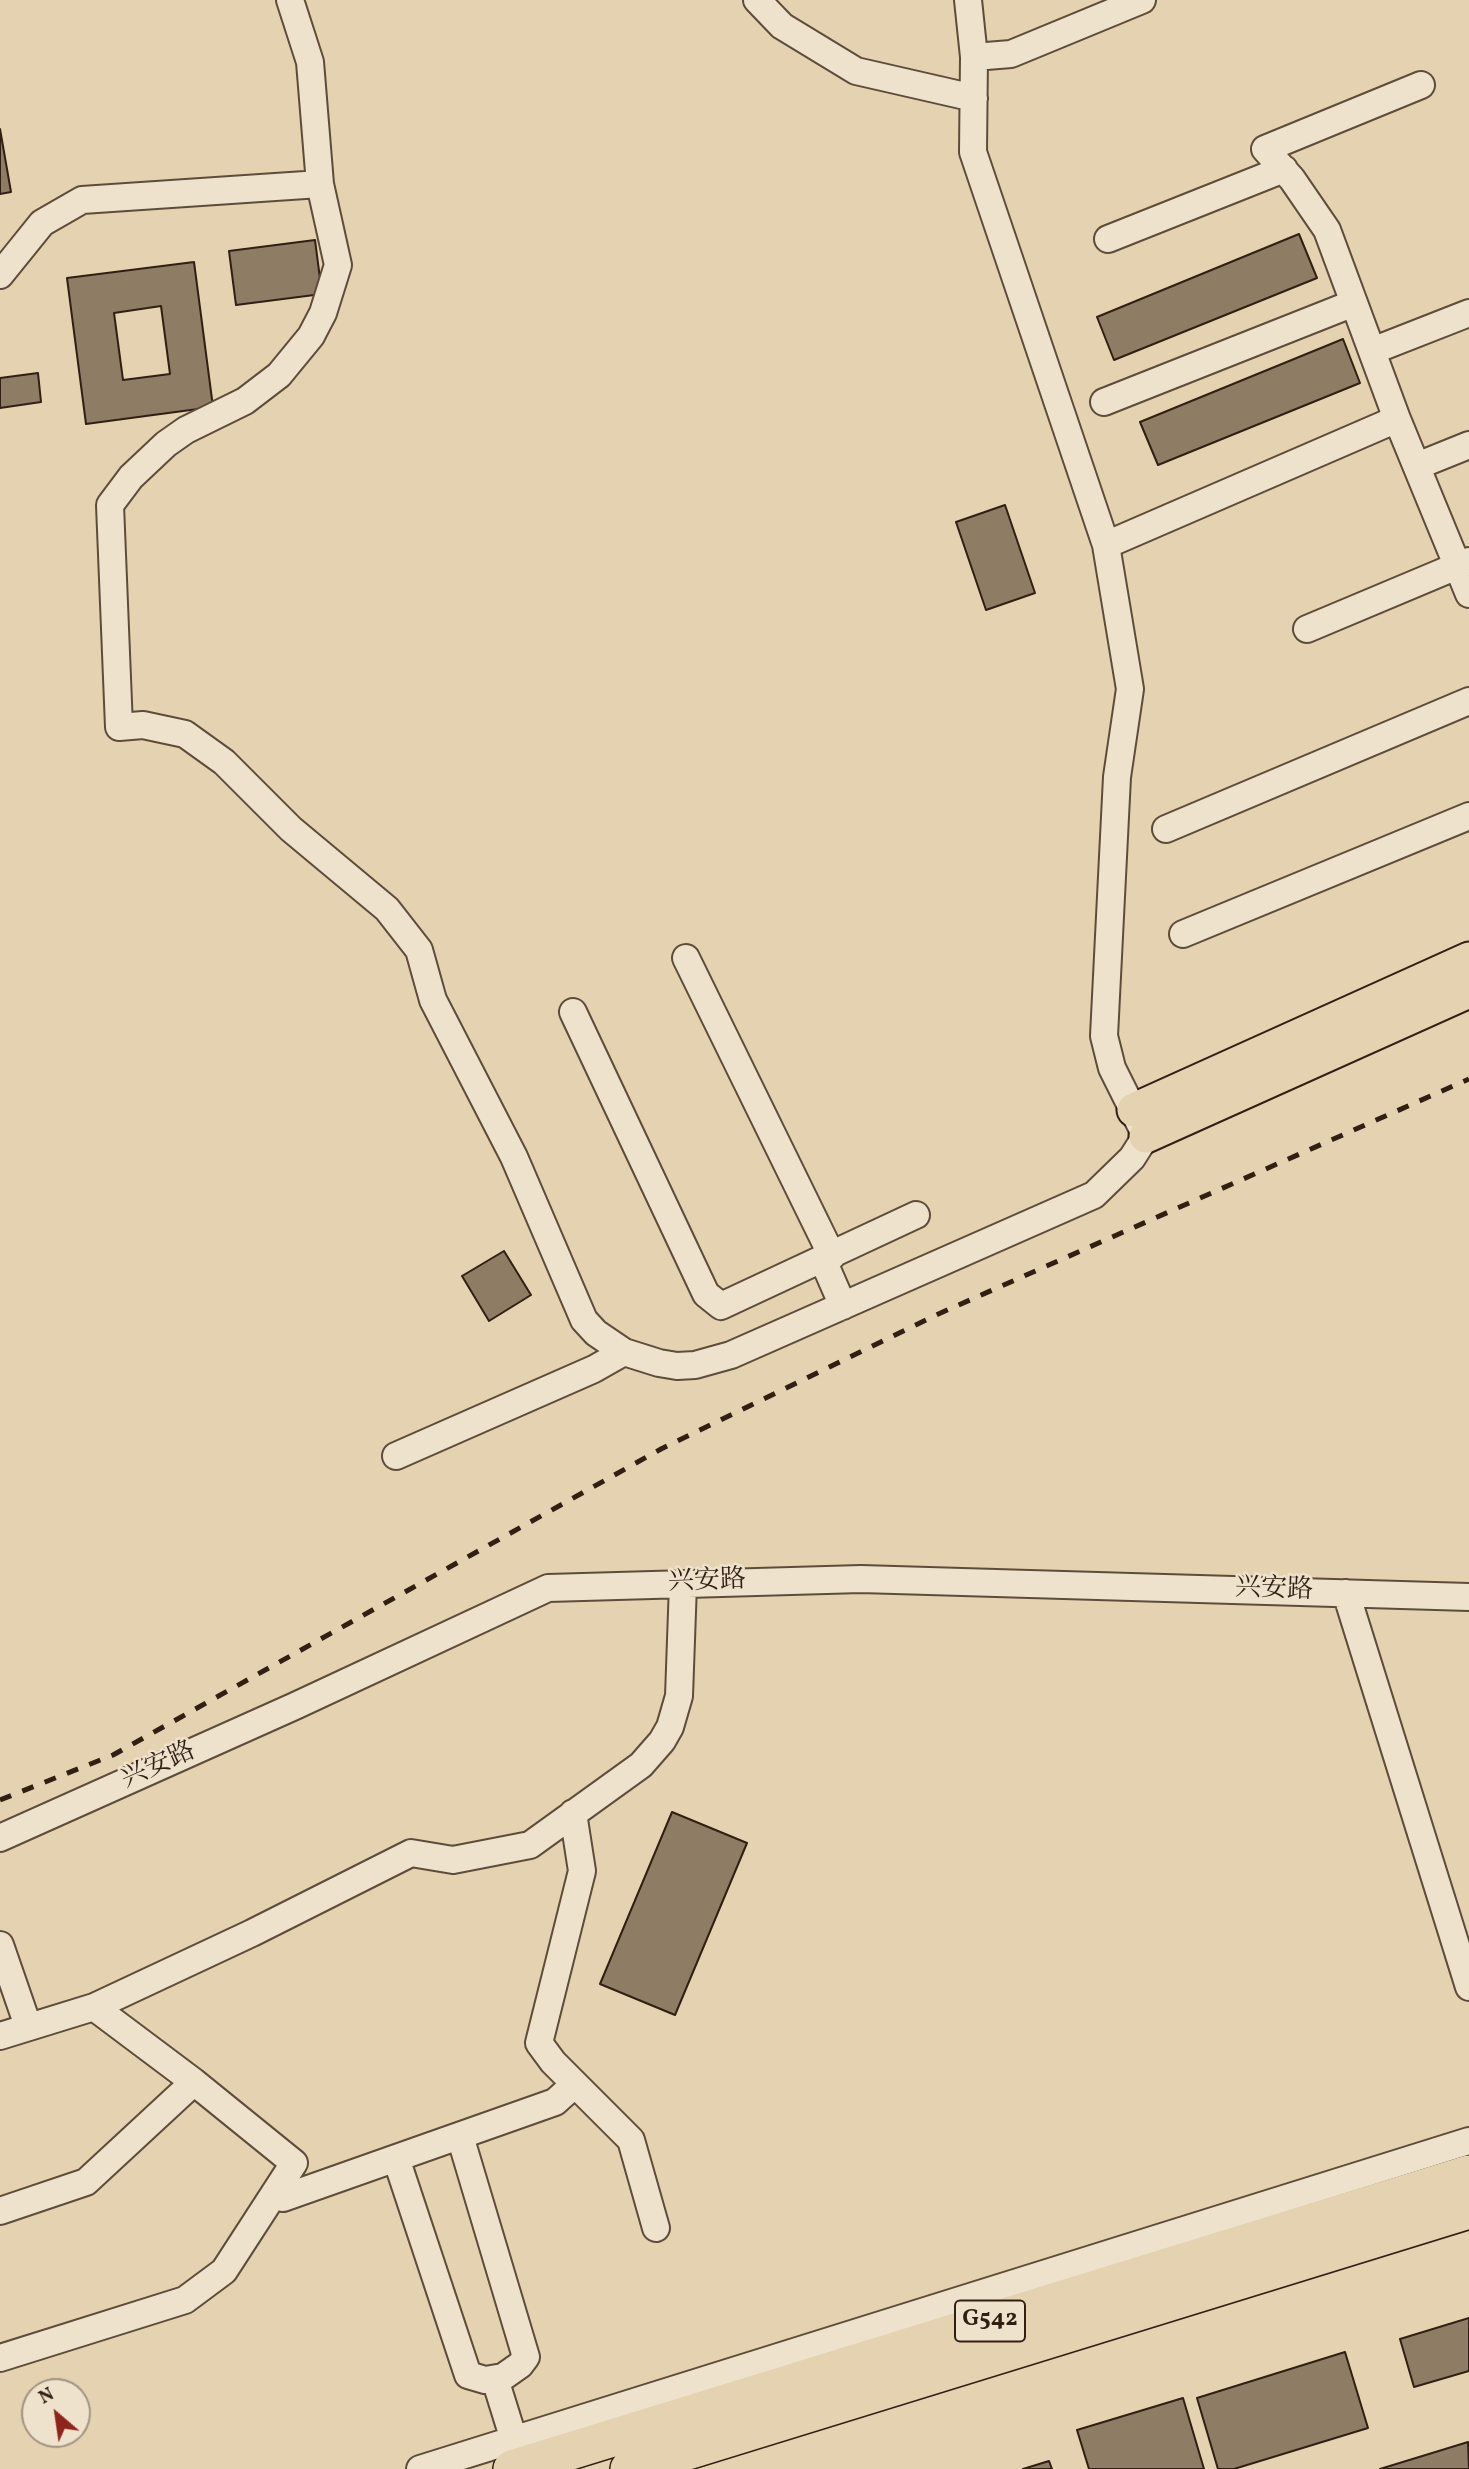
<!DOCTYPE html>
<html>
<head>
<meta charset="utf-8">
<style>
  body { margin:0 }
  #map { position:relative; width:1469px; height:2469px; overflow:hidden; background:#e5d2b0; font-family:Vollkorn,serif }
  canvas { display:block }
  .north { position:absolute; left:21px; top:2378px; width:70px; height:70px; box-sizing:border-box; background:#eee2cc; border:2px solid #a29482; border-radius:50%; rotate:331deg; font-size:19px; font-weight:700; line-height:28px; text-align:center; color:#311f14 }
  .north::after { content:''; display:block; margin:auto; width:24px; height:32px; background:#8f2418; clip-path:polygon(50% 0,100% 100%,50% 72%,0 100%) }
</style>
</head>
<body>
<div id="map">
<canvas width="1469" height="2469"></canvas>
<div class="north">N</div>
</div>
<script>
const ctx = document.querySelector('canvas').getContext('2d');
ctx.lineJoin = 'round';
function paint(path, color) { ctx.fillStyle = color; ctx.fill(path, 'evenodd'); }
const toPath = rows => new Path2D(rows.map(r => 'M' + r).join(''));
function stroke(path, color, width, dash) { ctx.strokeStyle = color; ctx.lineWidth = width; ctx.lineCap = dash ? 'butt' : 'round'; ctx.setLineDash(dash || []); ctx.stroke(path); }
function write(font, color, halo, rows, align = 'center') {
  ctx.font = font + ' Vollkorn,"Noto Serif SC",serif'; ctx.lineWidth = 5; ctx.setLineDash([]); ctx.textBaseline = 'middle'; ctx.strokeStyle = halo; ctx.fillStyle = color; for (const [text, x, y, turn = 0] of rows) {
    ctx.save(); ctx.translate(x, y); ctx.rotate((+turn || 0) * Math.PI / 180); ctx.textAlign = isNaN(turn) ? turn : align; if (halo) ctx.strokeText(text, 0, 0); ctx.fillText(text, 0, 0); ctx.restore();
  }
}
const building = toPath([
  [0,129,11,192,0,194,0,129],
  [1299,234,1317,278,1114,360,1097,317,1299,234],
  [315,240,322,294,236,305,229,251,315,240],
  [194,262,213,407,86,424,67,278,194,262],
  [161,306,170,374,123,380,114,313,161,306],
  [1343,339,1360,383,1158,465,1140,422,1343,339],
  [38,373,41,402,0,408,0,378,38,373],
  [1005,505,1035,593,986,610,956,522,1005,505],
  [504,1251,531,1295,489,1321,462,1276,504,1251],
  [672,1812,747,1843,675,2015,600,1984,672,1812],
  [1469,2318,1469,2371,1414,2387,1400,2339,1469,2318],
  [1345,2352,1368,2428,1234,2469,1218,2469,1197,2398,1345,2352],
  [1183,2398,1204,2469,1089,2469,1077,2430,1183,2398],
  [1468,2442,1469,2469,1380,2469,1468,2442],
  [1049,2461,1052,2469,1023,2469,1049,2461]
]);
const minor = toPath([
  [290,0,310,62,320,184,338,265,323,313,311,336,279,375,245,401,186,430,166,444,131,477,110,505,119,727,143,725,185,734,224,762,291,829,387,909,419,950,433,1000,514,1157,584,1320,596,1333,624,1352,659,1363,677,1366,695,1365,731,1355,1094,1195,1132,1158,1146,1136,1112,1068,1104,1036,1117,777,1130,689,1106,545,973,152,974,57,968,0],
  [757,0,782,26,856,71,974,98],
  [974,57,1011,54,1142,0],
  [1421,85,1265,149,1292,179,1327,230,1397,419,1469,594],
  [1108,239,1284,169],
  [0,275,42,223,82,200,320,184],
  [1372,351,1469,313],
  [1104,402,1354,303],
  [1417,466,1469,445],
  [1106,545,1397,419],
  [1307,629,1469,561],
  [1166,829,1469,701],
  [1183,934,1469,816],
  [686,958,832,1256],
  [573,1012,706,1294,721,1306,916,1215],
  [823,1260,843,1306],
  [396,1456,594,1369,624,1352],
  [1346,1593,1469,1987],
  [573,1813,582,1871,539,2043,553,2062,631,2140,656,2228],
  [0,1838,295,1706,548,1588,861,1579,1469,1597],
  [0,1945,28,2026],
  [0,2036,94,2007,252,1933,411,1853,453,1860,530,1845,641,1765,662,1741,670,1727,679,1696,683,1584],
  [396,2158,468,2375,485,2380,503,2377,520,2365,526,2357,460,2136],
  [283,2198,555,2102,575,2084],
  [0,2211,86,2182,194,2082],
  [0,2358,185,2300,224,2271,294,2163,194,2082,94,2007],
  [495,2379,514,2440],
  [420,2469,1469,2141]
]);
const major = toPath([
  [1134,1110,1469,959],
  [1146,1136,1469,991]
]);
const highway = toPath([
  [512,2469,1469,2174],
  [629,2469,1469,2210]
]);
const rail = toPath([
  [0,1800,113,1755,661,1449,936,1315,1469,1079]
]);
const shields = [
  [990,2321,70]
];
const shieldNames = [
  ["G542",990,2321]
];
const streetNames = [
  ["兴安路",707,1583,-2],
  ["兴安路",1274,1591,2],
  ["兴安路",159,1767,-24]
];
paint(building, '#8f7c65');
stroke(building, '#311f14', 2);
stroke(minor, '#5e4c3b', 30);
stroke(major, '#311f14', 37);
stroke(highway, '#311f14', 40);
stroke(minor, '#eee2cc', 26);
stroke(major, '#e5d2b0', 33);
stroke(highway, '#e5d2b0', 37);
stroke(rail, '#311f14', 5, [12, 12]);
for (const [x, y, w] of shields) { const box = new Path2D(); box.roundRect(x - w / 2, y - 20.5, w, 41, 5); ctx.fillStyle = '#eee2cc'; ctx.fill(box); stroke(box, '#311f14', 2); }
write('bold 24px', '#311f14', null, shieldNames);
write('26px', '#311f14', '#eee2cc', streetNames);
</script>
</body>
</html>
